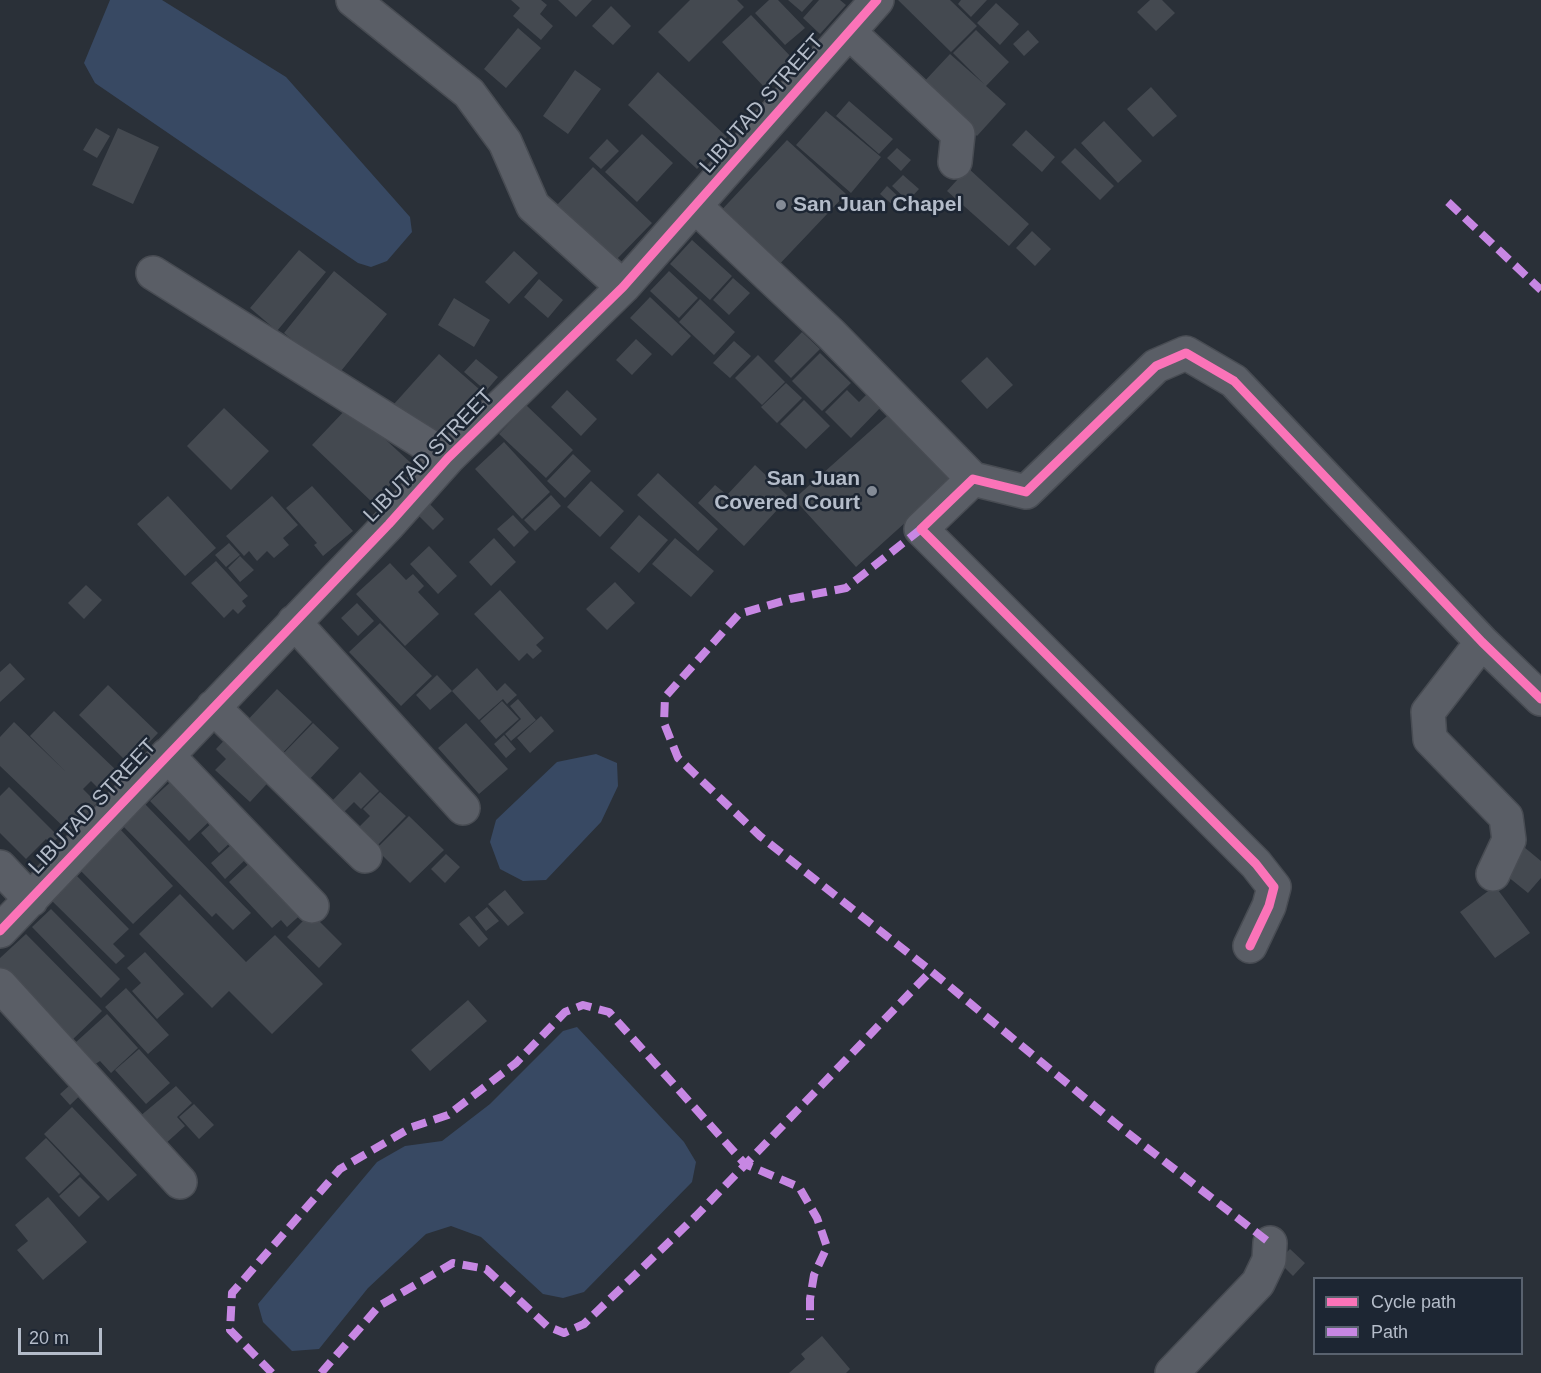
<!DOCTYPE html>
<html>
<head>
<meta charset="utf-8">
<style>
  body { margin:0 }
  #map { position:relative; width:1541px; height:1373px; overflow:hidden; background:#2a3038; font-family:Helvetica,sans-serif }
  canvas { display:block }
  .legend { position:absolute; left:1313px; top:1277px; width:210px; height:78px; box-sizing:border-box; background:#1d2633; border:2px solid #59626f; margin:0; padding:8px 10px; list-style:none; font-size:18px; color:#b4bcc9 }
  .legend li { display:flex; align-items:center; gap:12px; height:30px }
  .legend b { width:30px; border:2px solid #59626f }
  .scale { position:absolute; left:18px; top:1328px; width:84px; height:27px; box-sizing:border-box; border:3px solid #b4bcc9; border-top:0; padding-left:8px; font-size:18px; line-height:21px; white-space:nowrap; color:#b4bcc9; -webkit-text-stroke:4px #1d2633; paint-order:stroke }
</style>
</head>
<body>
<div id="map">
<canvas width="1541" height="1373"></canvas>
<ul class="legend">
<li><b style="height:8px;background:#fb73b8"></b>Cycle path</li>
<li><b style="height:8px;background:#c787e3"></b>Path</li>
</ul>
<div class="scale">20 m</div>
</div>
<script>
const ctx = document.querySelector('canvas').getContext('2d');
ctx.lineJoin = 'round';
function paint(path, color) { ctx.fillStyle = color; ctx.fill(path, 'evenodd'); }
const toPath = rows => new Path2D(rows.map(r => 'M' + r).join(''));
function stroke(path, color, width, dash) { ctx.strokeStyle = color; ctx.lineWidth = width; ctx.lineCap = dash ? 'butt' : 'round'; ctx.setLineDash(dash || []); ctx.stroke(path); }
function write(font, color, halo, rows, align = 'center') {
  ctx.font = font + ' Helvetica,sans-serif'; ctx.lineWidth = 5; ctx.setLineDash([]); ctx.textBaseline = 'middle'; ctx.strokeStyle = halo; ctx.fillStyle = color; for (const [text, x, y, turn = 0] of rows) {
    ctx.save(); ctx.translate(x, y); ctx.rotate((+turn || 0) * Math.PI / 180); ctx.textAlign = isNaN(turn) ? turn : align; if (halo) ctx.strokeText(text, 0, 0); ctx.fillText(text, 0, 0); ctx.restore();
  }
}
const water = toPath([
  [110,0,162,0,286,77,410,217,412,232,387,261,371,267,358,263,95,83,84,63],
  [596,754,617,763,618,786,601,822,546,880,523,881,500,869,490,842,496,820,557,762],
  [577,1027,684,1142,696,1162,692,1182,584,1292,563,1298,543,1294,481,1237,451,1226,426,1234,368,1288,319,1349,292,1351,263,1322,258,1304,377,1162,405,1146,442,1141,490,1104,563,1031]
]);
const building = toPath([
  [511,0,541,0,547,5,540,14,553,26,541,40,513,16,520,8],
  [558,0,592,0,576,17],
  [690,0,737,0,744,7,689,62,658,32],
  [769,0,778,0,805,28,785,45,755,13],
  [788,0,813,0,802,12],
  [819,0,840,0,846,5,820,34,803,18],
  [898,0,950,0,977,26,951,52],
  [961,0,987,0,971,17,958,4],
  [1150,0,1162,0,1175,13,1156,31,1137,12],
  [996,3,1019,24,1000,45,977,23],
  [611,6,631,26,613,45,592,26],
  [751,15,794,60,765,88,722,42],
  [518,28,541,48,506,88,484,69],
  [976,30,1009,62,986,86,1006,104,977,136,921,85,950,54,984,84,953,53],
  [1028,30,1039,42,1024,56,1013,44],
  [575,70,601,89,568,134,543,116],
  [658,72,727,137,697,169,628,105],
  [1151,87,1177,116,1153,137,1127,109],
  [849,101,893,139,879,154,836,116],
  [826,111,881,157,851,193,796,145],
  [1104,121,1142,161,1118,183,1081,143],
  [96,128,110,136,97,158,83,150],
  [118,128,159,147,133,204,92,185],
  [1026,130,1055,157,1042,172,1012,145],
  [642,134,673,163,637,202,605,172],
  [607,139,619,151,601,169,589,158],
  [787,140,846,194,774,270,716,216],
  [897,148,911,160,901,171,887,158],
  [1075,148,1114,186,1100,200,1061,162],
  [593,167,652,223,616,260,557,205],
  [968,168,1029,224,1009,246,947,191],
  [903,175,919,189,908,201,892,186],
  [887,186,902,200,895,207,880,194],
  [1032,231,1051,249,1035,266,1016,248],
  [692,240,732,276,710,300,670,264],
  [299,250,326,272,277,331,250,308],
  [514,251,538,273,509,304,485,282],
  [334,271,387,314,337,376,284,333],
  [669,271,698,298,679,318,650,291],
  [733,278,750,293,729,315,713,300],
  [539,279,563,300,548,318,524,297],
  [650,297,691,336,672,356,630,318],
  [454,298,490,320,474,347,438,325],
  [700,299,735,332,714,355,679,322],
  [802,332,820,349,791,378,774,361],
  [636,339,652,354,632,375,616,360],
  [734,341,751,356,730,378,713,363],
  [820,353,851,383,822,411,792,381],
  [439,354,479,389,434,439,394,404],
  [758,355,785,382,762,405,735,378],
  [987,357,1013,385,987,409,961,381],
  [476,359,498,377,486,391,464,372],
  [786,383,802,398,777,423,761,407],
  [567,390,597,419,581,436,551,407],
  [847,390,859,402,869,392,883,405,851,438,825,412],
  [804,400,830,426,806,449,780,424],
  [526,405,573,450,546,478,499,434],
  [349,406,411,463,373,503,312,445],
  [224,408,269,451,231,490,187,446],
  [896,408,958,475,856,567,794,499],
  [504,442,550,492,522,519,475,469],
  [573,454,591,471,565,498,547,481],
  [755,465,789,497,744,546,698,503,715,485,727,495],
  [658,473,718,529,698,551,637,495],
  [591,481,624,511,600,537,567,507],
  [312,486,353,531,323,556,314,545,317,543,286,508],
  [551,495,561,506,535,531,524,520],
  [168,496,216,548,185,576,137,524],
  [272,496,298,525,283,538,289,545,274,558,267,551,257,561,249,551,244,556,226,536],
  [428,502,444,519,433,530,416,513],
  [513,515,529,532,514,547,497,529],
  [639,515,668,540,639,573,610,548],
  [494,538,516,562,491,586,469,562],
  [675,538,714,571,691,597,652,564],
  [229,543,240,555,226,567,215,555],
  [429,546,457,576,438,594,410,564],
  [240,556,254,570,240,582,228,568],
  [216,561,248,596,242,601,246,606,238,614,233,609,224,618,191,583],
  [390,563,406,580,413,574,424,586,418,592,439,614,405,646,356,594],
  [615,582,635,603,607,630,586,609],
  [86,585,102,600,84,619,68,603],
  [500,590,544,638,536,645,542,651,533,659,527,653,519,661,474,614],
  [357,603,374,621,358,636,341,618],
  [380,623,432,676,401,706,349,652],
  [10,663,25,679,0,702,0,672],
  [477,668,497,691,505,683,517,695,507,704,503,699,479,720,452,691],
  [437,675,452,691,430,710,416,695],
  [108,685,158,733,141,751,138,749,126,761,79,715],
  [277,689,312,722,276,760,241,727],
  [518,699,536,720,511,741,505,734,521,719,510,706],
  [502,701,519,719,496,739,480,721],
  [54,711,116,770,98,788,91,781,83,789,97,803,69,832,0,766,0,737,14,722,65,771,30,736],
  [541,716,554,731,530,753,517,738],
  [313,723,339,748,306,783,279,758],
  [466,723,508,769,479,794,438,748],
  [232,732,277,773,250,802,215,770,226,759,216,749],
  [504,735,516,749,506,758,494,744],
  [360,772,379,791,361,809,354,802,343,813,331,802],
  [180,773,219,812,189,841,150,801],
  [9,787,59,837,51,844,46,839,26,859,0,833,0,796],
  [380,792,406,816,375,848,356,830,370,816,363,809],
  [145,804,251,913,233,930,216,913,212,917,122,825],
  [409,816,444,850,410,883,376,849],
  [215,820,233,840,219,853,201,833],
  [120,829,173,886,133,924,79,869],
  [231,845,245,860,225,879,211,863],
  [1524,847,1541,861,1541,878,1528,893,1502,872],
  [446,854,460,867,445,883,431,869],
  [256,857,306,910,287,927,281,920,272,928,229,882],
  [75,874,129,929,113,944,125,956,116,964,50,899],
  [1495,886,1530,933,1495,958,1460,912],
  [505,890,524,913,508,926,488,904],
  [180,894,246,962,275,935,323,984,272,1034,229,991,212,1008,139,934],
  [487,907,499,921,486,931,475,917],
  [51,909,120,979,101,998,32,927],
  [311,913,342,944,319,968,287,937],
  [469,916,488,939,479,947,459,924],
  [26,934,102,1011,69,1043,0,973,0,958],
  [145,952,184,994,157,1019,132,991,141,983,127,968],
  [126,988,169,1035,148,1054,105,1007],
  [468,1000,487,1021,430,1071,411,1050],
  [107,1014,138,1048,111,1073,100,1061,94,1065,75,1043],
  [139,1049,170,1083,146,1104,115,1070],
  [79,1077,89,1087,70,1105,60,1094],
  [176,1086,192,1103,177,1117,185,1126,164,1145,139,1117],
  [194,1104,214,1125,199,1139,179,1117],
  [72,1107,137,1175,108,1201,44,1134],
  [46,1138,80,1174,59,1194,25,1158],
  [80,1177,100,1197,79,1217,59,1196],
  [48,1197,87,1242,43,1280,17,1250,28,1241,15,1225],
  [1290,1249,1305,1263,1293,1276,1278,1261],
  [822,1336,850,1369,846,1373,789,1373,805,1359,801,1354]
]);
const minor = toPath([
  [353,0,469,93,505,142,533,206,623,287],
  [849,32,958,134,955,162],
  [696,207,831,334,973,479],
  [153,273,448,458],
  [294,622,463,808],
  [1482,642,1428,712,1430,739,1506,817,1509,840,1493,874],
  [213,707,365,856],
  [167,755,312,906],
  [0,867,31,900],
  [0,931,389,524,448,458,623,287,877,0],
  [1250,946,1269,906,1274,887,1256,864,921,529,973,479,1026,492,1156,366,1186,353,1234,381,1482,642,1541,699],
  [0,985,180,1182],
  [1172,1373,1258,1283,1269,1260,1270,1243]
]);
const quiet = toPath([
  [1448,202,1541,290],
  [921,529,846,588,790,599,739,614,665,697,664,723,678,758,760,836,931,971,1120,1127,1270,1243],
  [272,1373,230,1330,232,1293,340,1169,412,1127,448,1115,516,1063,565,1012,583,1005,609,1012,745,1164,799,1187,817,1218,827,1247,814,1275,810,1299,810,1320],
  [321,1373,379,1306,453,1263,486,1269,547,1326,564,1333,584,1324,696,1216,931,971]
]);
const cycleway = toPath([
  [0,931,389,524,448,458,623,287,877,0],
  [1250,946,1269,906,1274,887,1256,864,921,529,973,479,1026,492,1156,366,1186,353,1234,381,1482,642,1541,699]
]);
const markers = [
  [781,205,6,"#848b96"],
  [872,491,6,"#848b96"]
];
const streetNames = [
  ["LIBUTAD STREET",762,104,-49],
  ["LIBUTAD STREET",429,456,-46],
  ["LIBUTAD STREET",93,807,-47]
];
const poiNames = [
  ["San Juan Chapel",793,205],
  ["San Juan",860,479,"right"],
  ["Covered Court",860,503,"right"]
];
paint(water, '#384963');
paint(building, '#444950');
stroke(minor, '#484c53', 36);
stroke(minor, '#5a5e66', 33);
stroke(quiet, '#c787e3', 8, [15, 8]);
stroke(cycleway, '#fb73b8', 9);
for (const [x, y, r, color] of markers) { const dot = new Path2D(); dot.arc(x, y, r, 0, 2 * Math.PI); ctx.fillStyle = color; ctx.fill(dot); stroke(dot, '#1d2633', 2); }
write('21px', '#b4bcc9', '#1d2633', streetNames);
write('bold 21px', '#b4bcc9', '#1d2633', poiNames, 'left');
</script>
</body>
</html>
